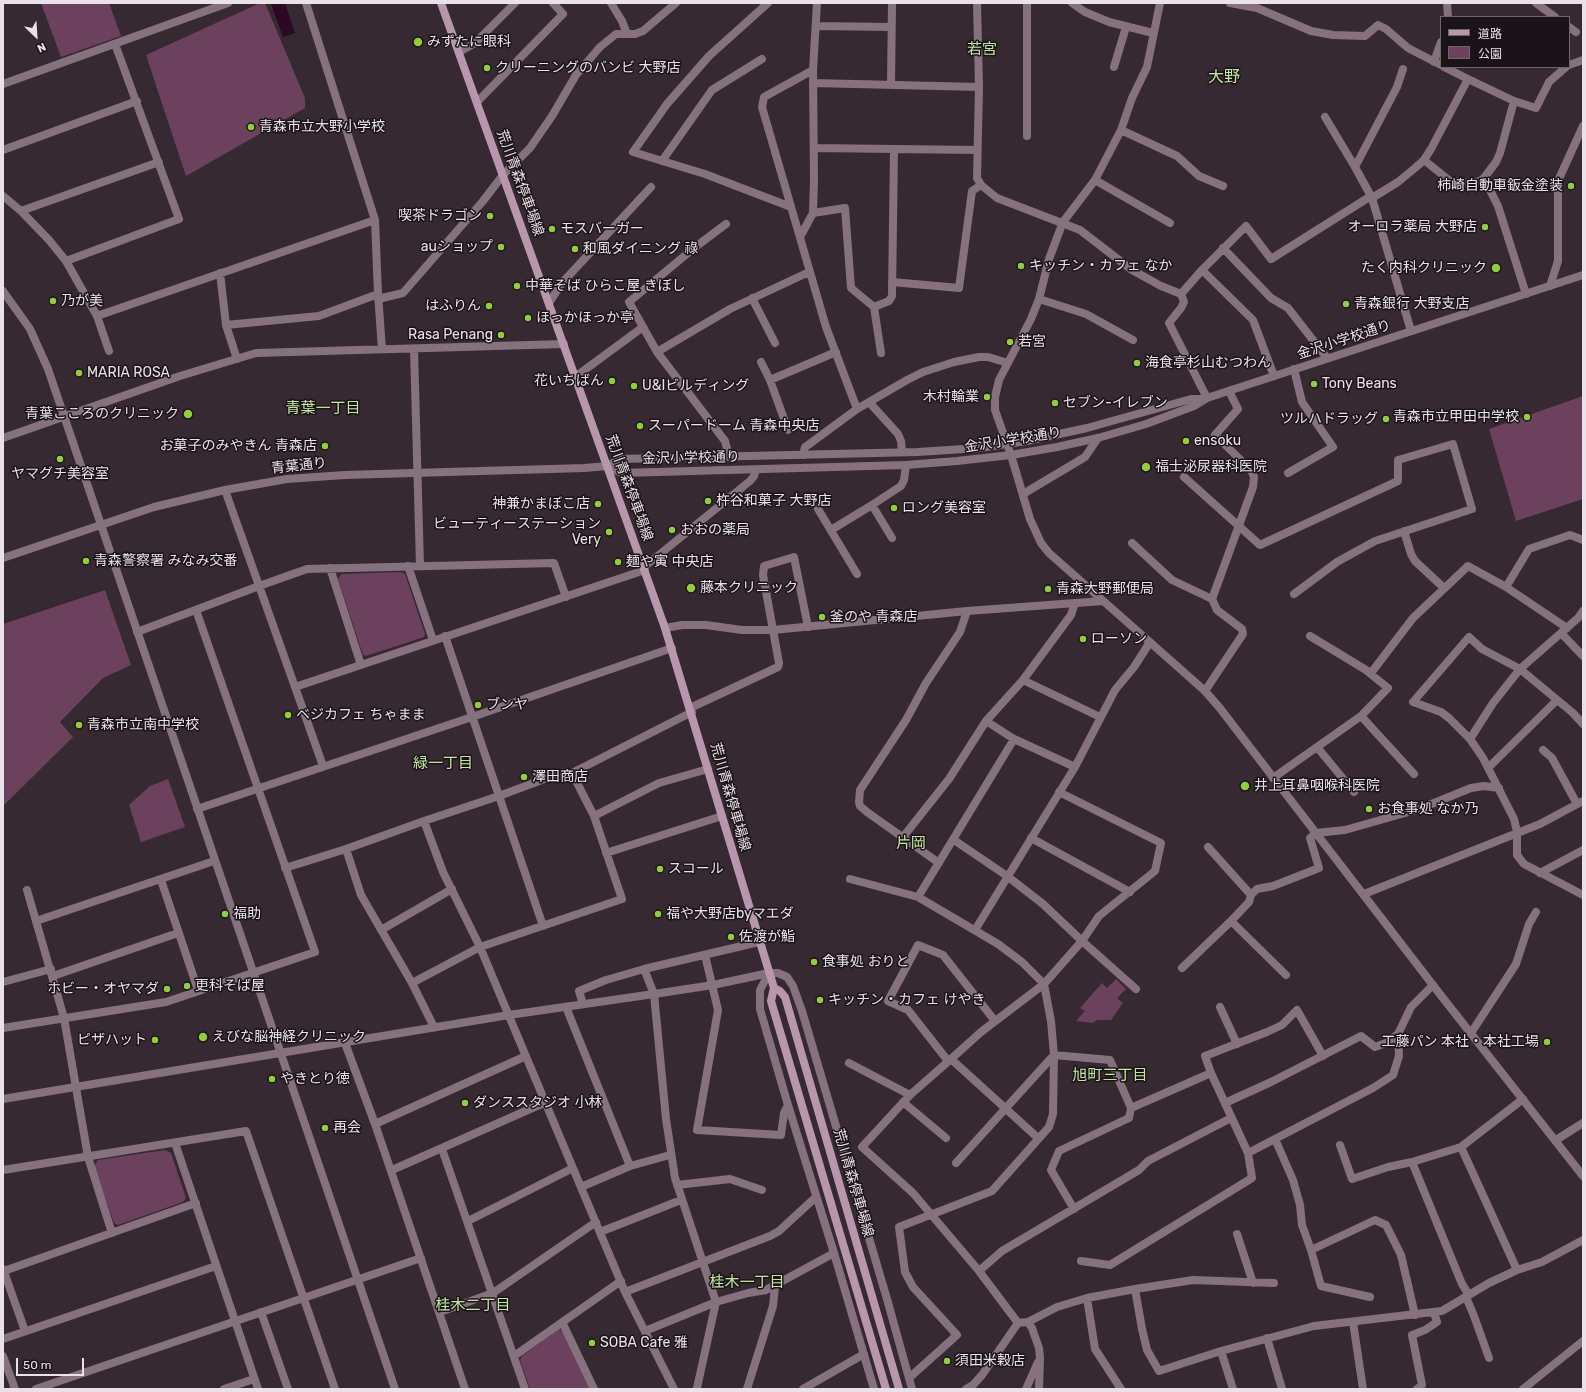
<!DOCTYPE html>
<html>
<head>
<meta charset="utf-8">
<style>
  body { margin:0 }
  #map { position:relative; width:1586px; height:1392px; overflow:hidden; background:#372932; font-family:Rubik,"Noto Sans JP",sans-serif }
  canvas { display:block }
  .frame { position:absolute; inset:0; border:4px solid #ebe1e8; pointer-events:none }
  .legend { position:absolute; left:1440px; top:16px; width:130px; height:52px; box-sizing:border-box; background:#1a1418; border:1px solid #6e666b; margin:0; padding:5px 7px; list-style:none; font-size:12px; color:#ebe1e8 }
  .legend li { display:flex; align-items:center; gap:8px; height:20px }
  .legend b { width:20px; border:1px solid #6e666b }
  .north { position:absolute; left:16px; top:16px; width:40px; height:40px; -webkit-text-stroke:3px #1a1418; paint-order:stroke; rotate:155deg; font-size:11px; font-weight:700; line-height:16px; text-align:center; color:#ebe1e8 }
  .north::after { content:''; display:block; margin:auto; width:14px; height:18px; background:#ebe1e8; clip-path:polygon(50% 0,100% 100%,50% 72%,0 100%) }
  .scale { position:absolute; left:16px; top:1358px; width:68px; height:18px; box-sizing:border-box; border:2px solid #ebe1e8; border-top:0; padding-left:5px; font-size:12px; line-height:14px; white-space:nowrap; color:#ebe1e8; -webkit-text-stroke:3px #1a1418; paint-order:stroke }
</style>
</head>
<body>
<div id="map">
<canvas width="1586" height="1392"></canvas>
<div class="frame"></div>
<ul class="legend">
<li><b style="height:5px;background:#b897ad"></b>道路</li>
<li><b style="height:11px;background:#6b415e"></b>公園</li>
</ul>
<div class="north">N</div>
<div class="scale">50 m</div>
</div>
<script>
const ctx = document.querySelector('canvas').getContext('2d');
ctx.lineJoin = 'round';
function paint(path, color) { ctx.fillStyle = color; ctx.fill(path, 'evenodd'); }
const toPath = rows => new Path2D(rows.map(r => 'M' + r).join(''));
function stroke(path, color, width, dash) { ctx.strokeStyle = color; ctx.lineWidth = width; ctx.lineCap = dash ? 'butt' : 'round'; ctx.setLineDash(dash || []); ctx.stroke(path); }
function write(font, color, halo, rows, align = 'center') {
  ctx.font = font + ' Rubik,"Noto Sans JP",sans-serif'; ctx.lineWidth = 3; ctx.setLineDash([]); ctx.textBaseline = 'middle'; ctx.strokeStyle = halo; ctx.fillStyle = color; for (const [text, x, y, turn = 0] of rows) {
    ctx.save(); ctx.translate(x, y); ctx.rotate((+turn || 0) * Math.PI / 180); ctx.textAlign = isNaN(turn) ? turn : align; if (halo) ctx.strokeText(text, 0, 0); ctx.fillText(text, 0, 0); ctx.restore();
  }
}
const green = toPath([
  [41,3,109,3,121,36,61,57],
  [260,3,265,3,305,98,305,108,186,176,146,55],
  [1583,396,1583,499,1516,521,1489,429],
  [401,572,405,574,425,634,424,637,366,656,363,655,338,579,341,574],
  [105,590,131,665,103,678,60,722,73,737,3,806,3,624],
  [168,779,185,827,141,842,129,805,150,786],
  [1116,979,1126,989,1117,998,1123,1003,1111,1020,1097,1020,1093,1023,1076,1021,1085,1011,1080,1008,1102,983,1107,988],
  [165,1150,171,1153,186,1198,183,1202,118,1225,114,1223,94,1166,98,1160],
  [559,1329,562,1331,590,1389,530,1389,520,1360,522,1356]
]);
const water = toPath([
  [274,3,285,3,295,33,283,37,271,4]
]);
const minor = toPath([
  [306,3,375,220,378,294,382,349],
  [611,3,622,21,627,34],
  [768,3,709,56,667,104,633,152,705,174,791,207],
  [977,3,979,87,977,178,981,185,997,198,1080,230,1132,270,1161,286,1181,294,1184,302,1181,308,1169,323,1207,398],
  [1072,3,1085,12,1109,22,1153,33],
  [1230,3,1257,8,1311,31,1333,35,1365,36,1378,25,1386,29,1408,48,1441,65],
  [1447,3,1448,17],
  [1536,3,1555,17],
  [816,26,891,27],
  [1569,27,1576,32],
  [459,52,475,43,515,3],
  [1434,62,1441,42],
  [1569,65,1583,60],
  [1114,67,1126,27],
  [813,70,764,97,762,107,826,327,857,409],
  [1468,79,1514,101,1536,108,1549,82,1566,67],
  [813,83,979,87],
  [3,84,228,3],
  [891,84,892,3],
  [477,102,563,14,553,3],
  [1325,117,1355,167,1372,198,1411,331],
  [1121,130,1177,156,1199,176,1223,186],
  [1027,136,1027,3],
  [814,148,977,150],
  [3,150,137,101],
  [1424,160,1450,181,1472,183,1480,181,1484,178,1496,162,1500,153,1514,101],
  [662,161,712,90,762,59],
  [1355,167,1397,87,1403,69],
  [1484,178,1498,206,1526,294],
  [1095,180,1170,223],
  [3,196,21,211,49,240,66,261,97,316,109,351],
  [1372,198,1398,182,1415,168,1424,160,1431,149,1468,79,1444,67],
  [21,211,159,162],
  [813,213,845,208,851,288,874,307,881,353],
  [726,224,694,248,629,302,657,352,725,441,729,457],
  [800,237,813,213,814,180,813,70,817,3],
  [1223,248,1271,298,1288,308,1327,358],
  [66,261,179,219,115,44],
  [1202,270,1253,320,1274,376],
  [220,273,226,325,237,359],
  [892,282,959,288,972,191,981,185],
  [1550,286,1558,261,1558,181,1583,126],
  [1181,294,1202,270,1246,226,1271,259,1371,196],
  [752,298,775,343],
  [378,299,403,293,483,201,503,175,530,148,552,116,576,75,600,47,616,34,635,34,643,31,676,3],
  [1039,299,1086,314,1133,340],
  [549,303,561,284,651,187],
  [874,307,889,301,892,296,894,150],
  [97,316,375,220],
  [226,325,319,316,378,294],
  [414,349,420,566],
  [657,352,730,309,809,272],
  [761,362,770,380,788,430],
  [575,377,643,327],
  [770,380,836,352],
  [869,402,898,434,901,441,902,452],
  [3,438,180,376,256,353,564,344],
  [803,455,805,447,808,445,857,409,907,380,923,372,954,362,979,357,988,357,1008,363],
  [1011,455,995,410,995,397,999,380,1031,319,1039,299,1049,259,1063,222,1095,180,1121,130,1132,98,1147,67,1160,3],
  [1288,473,1333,447,1302,402,1294,369],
  [1184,477,1260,545,1398,481,1398,460,1453,444,1472,509,1375,541,1337,562,1294,594],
  [225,490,295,687,645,570],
  [1023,494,1085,457,1098,438],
  [872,505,901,486,904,480,906,465],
  [818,509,857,574],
  [831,530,872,505,892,538],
  [1404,531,1411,554,1415,561,1444,588],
  [1132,543,1172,580,1212,599,1217,610,1242,629,1243,634,1205,691],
  [408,566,433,640],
  [644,567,750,481,754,476,756,470],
  [330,568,361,665],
  [1506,587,1529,549,1570,535,1583,540],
  [1212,599,1253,487,1254,477,1251,470,1215,435,1238,409,1229,391],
  [137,632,259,586,307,569,554,563,566,597],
  [1561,633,1583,656],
  [445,636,543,926],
  [1310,636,1371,673,1413,618,1468,566,1506,587,1567,628],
  [1023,680,1100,717],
  [295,687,323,766],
  [690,708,778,667,779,663,763,575,764,566,794,557,808,627],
  [1361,716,1414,774],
  [986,721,1014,739,1075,767],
  [1583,724,1573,713,1520,669,1482,649,1469,637,1413,702,1441,712,1449,718,1470,739,1483,758,1514,819,1517,832,1517,855,1524,864,1583,895],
  [1470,739,1493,703,1520,669,1578,618,1583,611],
  [1317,747,1354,792],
  [1543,750,1552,758,1577,804],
  [1488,768,1557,700],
  [1273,778,1361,716,1388,688,1367,671],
  [1059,792,1161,843,1155,871,1099,916,1082,941,1136,989],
  [197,809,472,717,672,648],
  [594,816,659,783,708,769],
  [424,821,443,872,480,947,625,1292,674,1389],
  [903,837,949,779,986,721,1023,680,1071,615,1075,603],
  [1031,838,1130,892],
  [954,840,1007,876,1043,904,1082,941,1044,984,981,1032,951,1059,910,1095,862,1147,913,1193,979,1271,1018,1323],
  [346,849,361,895,412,983,434,1027],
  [606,853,722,816],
  [939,863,867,812,860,806,859,802,860,790,906,720,926,683,960,632,967,611],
  [285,868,346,849,424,821,499,796,555,775,572,773,692,712],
  [1540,873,1583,850],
  [850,879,918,897,998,944,1022,962,1044,984,1051,1021,1054,1055,1053,1114,1049,1127,992,1191,899,1227,905,1272,913,1287,957,1335,909,1378],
  [161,880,198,990],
  [27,890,64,1018,88,1157,112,1233],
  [1364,894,1540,824,1583,801],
  [1251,895,1257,889,1273,886,1319,868,1310,838,1316,833,1345,830,1419,809,1471,788,1484,786,1499,788],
  [918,897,1014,739],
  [36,921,214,861],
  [1231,921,1286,975],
  [381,930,452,889],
  [975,930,1075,767,1115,690,1134,667,1150,642],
  [705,955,718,1010,697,1130,781,1135,784,1113,788,1105],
  [1182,968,1231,921,1249,902,1251,895,1208,847],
  [644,969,654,994,666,1119,675,1178,716,1302,697,1388],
  [53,976,178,933],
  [3,982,51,969],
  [412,983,480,947,622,899,594,816,572,773],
  [583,1004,579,991,606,980,644,969,759,942],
  [566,1007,630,1166],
  [1220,1007,1237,1044],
  [3,1028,166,1002,315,952,196,610],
  [1471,1033,1516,964,1529,924,1536,912],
  [345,1043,375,1124],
  [1054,1055,1110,1060,1131,1108,1211,1073,1248,1153,1373,1088,1393,1075,1399,1056,1398,1034,1411,1007,1433,985],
  [951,1059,1038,1138],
  [948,1061,908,1010,888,1001,918,945,943,955,995,1021],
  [849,1063,910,1095],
  [1211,1073,1205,1056,1267,1032,1282,1025,1297,1010,1323,1056],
  [903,1102,946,1138],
  [1225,1103,1271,1082,1361,1036,1375,1047,1386,1043,1398,1034],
  [1275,1139,1293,1180,1300,1205,1302,1225,1311,1250,1375,1220,1386,1225,1401,1255,1415,1315],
  [1556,1140,1583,1123],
  [175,1143,258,1389],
  [1340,1145,1352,1179,1388,1167,1412,1162],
  [1461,1147,1517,1270],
  [442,1149,525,1389],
  [956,1163,1054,1055],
  [3,1170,246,1131,335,1389],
  [392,1170,546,1102],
  [677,1185,730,1179,762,1190],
  [581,1187,630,1166,670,1155],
  [1074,1209,1051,1170,1059,1151,1129,1118,1131,1108],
  [468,1221,573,1168],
  [600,1232,681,1200],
  [1237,1234,1253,1283],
  [1311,1250,1321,1286,1370,1297],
  [1081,1261,1110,1265,1252,1178,1248,1153],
  [3,1269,25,1331],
  [4,1271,196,1203],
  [979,1271,1002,1251,1139,1170,1148,1161,1231,1118],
  [1135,1289,1193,1280,1274,1283],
  [625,1292,770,1236,779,1231,816,1197],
  [1469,1295,1462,1284,1412,1162,1461,1147,1523,1099],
  [1466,1297,1474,1316,1489,1358],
  [1087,1298,1095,1349,1121,1389],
  [261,1312,288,1389],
  [440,1312,493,1293,596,1222],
  [562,1322,594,1389],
  [1028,1322,1032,1328,1039,1348,1040,1358,1039,1389],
  [1353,1322,1363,1389],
  [645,1331,716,1302,748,1293,766,1290,834,1253],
  [1267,1338,1282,1389],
  [3,1339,216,1266],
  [1221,1351,1233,1389],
  [3,1356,15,1389],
  [514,1356,621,1281],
  [36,1389,421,1258],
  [224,1389,254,1379],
  [465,1389,375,1124,526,1056],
  [747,1389,773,1306,775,1286],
  [803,1389,864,1354],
  [874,1389,834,1253,788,1105,760,1009,760,990,769,973,778,973,787,977,793,986,802,1011,887,1299,912,1389],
  [966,1389,973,1385,982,1375,1018,1323,1028,1322,1057,1307,1087,1298,1135,1289,1142,1329,1147,1350,1159,1371,1221,1351,1314,1326,1442,1311,1489,1283,1517,1270,1542,1262,1583,1240],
  [1026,1389,1038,1362],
  [1417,1389,1422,1385,1412,1335,1425,1330,1437,1322,1434,1313],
  [1523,1389,1583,1341]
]);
const tertiary = toPath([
  [3,291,30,329,48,369,395,1389],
  [1011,455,1030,519,1041,543,1049,553,1178,667,1205,691,1219,707,1439,993,1583,1176],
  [608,466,621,473,906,465,957,461,1011,455,1057,447,1098,438,1146,424,1194,406,1207,398,1583,275],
  [3,558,154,507,225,490,287,479,345,475,584,468,608,466,620,459,918,452,979,448,1027,441,1087,428,1191,399,1204,399],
  [665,628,682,625,706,625,742,630,773,630,967,611,1103,601],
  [3,1099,509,1015,654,994,713,985,769,973]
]);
const secondary = toPath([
  [441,3,665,628,774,988,771,1001,886,1389],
  [774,988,780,991,785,997,899,1389]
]);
const markers = [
  [418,42,5,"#92cd3f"],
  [487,68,4,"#92cd3f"],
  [251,127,4,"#92cd3f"],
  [1571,186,4,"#92cd3f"],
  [490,216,4,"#92cd3f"],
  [1485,227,4,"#92cd3f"],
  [552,229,4,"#92cd3f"],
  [501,247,4,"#92cd3f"],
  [575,249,4,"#92cd3f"],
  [1021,266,4,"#92cd3f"],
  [1496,268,5,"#92cd3f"],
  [517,286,4,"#92cd3f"],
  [53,301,4,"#92cd3f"],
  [1346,304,4,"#92cd3f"],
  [489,306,4,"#92cd3f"],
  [528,318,4,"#92cd3f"],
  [501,335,4,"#92cd3f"],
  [1010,342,4,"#92cd3f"],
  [1137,363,4,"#92cd3f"],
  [79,373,4,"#92cd3f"],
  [612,381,4,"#92cd3f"],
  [1314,384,4,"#92cd3f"],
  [634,386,4,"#92cd3f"],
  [987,397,4,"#92cd3f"],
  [1055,403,4,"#92cd3f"],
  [188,414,5,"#92cd3f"],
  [1527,417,4,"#92cd3f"],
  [1386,419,4,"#92cd3f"],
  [640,426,4,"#92cd3f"],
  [1186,441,4,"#92cd3f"],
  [325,446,4,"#92cd3f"],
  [60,459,4,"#92cd3f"],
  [1146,467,5,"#92cd3f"],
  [708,501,4,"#92cd3f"],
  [598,504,4,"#92cd3f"],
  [894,508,4,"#92cd3f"],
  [672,530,4,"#92cd3f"],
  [609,532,4,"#92cd3f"],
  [86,561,4,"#92cd3f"],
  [618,562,4,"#92cd3f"],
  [691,588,5,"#92cd3f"],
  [1048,589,4,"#92cd3f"],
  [822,617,4,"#92cd3f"],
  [1083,639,4,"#92cd3f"],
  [478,705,4,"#92cd3f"],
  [288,715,4,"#92cd3f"],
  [79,725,4,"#92cd3f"],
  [524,777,4,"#92cd3f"],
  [1245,786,5,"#92cd3f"],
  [1369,809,4,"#92cd3f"],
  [660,869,4,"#92cd3f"],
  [225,914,4,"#92cd3f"],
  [658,914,4,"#92cd3f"],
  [731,937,4,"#92cd3f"],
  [814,962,4,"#92cd3f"],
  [187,986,4,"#92cd3f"],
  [167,989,4,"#92cd3f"],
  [820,1000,4,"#92cd3f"],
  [203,1037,5,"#92cd3f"],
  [155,1040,4,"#92cd3f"],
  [1547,1042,4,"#92cd3f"],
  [272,1079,4,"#92cd3f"],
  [465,1103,4,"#92cd3f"],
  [325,1128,4,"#92cd3f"],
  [592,1343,4,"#92cd3f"],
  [947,1361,4,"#92cd3f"]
];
const poiNames = [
  ["みずたに眼科",427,42],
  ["クリーニングのバンビ 大野店",495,68],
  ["青森市立大野小学校",259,127],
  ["柿崎自動車鈑金塗装",1563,186,"right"],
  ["喫茶ドラゴン",482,216,"right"],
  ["オーロラ薬局 大野店",1477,227,"right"],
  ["モスバーガー",560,229],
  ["auショップ",493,247,"right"],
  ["和風ダイニング 祿",583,249],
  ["キッチン・カフェ なか",1029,266],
  ["たく内科クリニック",1487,268,"right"],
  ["中華そば ひらこ屋 きぼし",525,286],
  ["乃が美",61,301],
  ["青森銀行 大野支店",1354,304],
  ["はふりん",481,306,"right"],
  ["ほっかほっか亭",536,318],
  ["Rasa Penang",493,335,"right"],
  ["若宮",1018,342],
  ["海食亭杉山むつわん",1145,363],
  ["MARIA ROSA",87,373],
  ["花いちばん",604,381,"right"],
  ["Tony Beans",1322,384],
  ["U&Iビルディング",642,386],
  ["木村輪業",979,397,"right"],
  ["セブン-イレブン",1063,403],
  ["青葉こころのクリニック",179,414,"right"],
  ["青森市立甲田中学校",1519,417,"right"],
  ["ツルハドラッグ",1378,419,"right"],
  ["スーパードーム 青森中央店",648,426],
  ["ensoku",1194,441],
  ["お菓子のみやきん 青森店",317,446,"right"],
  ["福士泌尿器科医院",1155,467],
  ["ヤマグチ美容室",60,474,"center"],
  ["杵谷和菓子 大野店",716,501],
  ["神兼かまぼこ店",590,504,"right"],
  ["ロング美容室",902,508],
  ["ビューティーステーション",601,524,"right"],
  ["Very",601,540,"right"],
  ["おおの薬局",680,530],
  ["青森警察署 みなみ交番",94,561],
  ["麺や寅 中央店",626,562],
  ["藤本クリニック",700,588],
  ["青森大野郵便局",1056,589],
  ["釜のや 青森店",830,617],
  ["ローソン",1091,639],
  ["ブンヤ",486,705],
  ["ベジカフェ ちゃまま",296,715],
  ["青森市立南中学校",87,725],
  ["澤田商店",532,777],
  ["井上耳鼻咽喉科医院",1254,786],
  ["お食事処 なか乃",1377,809],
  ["スコール",668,869],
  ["福助",233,914],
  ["福や大野店byマエダ",666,914],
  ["佐渡が鮨",739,937],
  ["食事処 おりと",822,962],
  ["更科そば屋",195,986],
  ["ホビー・オヤマダ",159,989,"right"],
  ["キッチン・カフェ けやき",828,1000],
  ["えびな脳神経クリニック",212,1037],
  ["ピザハット",147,1040,"right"],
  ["工藤パン 本社・本社工場",1539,1042,"right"],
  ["やきとり徳",280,1079],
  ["ダンススタジオ 小林",473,1103],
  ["再会",333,1128],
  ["SOBA Cafe 雅",600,1343],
  ["須田米穀店",955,1361]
];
const streetNames = [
  ["荒川青森停車場線",520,183,70],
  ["金沢小学校通り",1344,340,-18],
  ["金沢小学校通り",1013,440,-9],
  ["金沢小学校通り",691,458,-1],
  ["青葉通り",299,466,-6],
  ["荒川青森停車場線",629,488,70],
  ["荒川青森停車場線",730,797,74],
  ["荒川青森停車場線",853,1183,74]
];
const neighbourhoodNames = [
  ["若宮",982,50],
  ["青葉一丁目",323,409],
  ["緑一丁目",443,764],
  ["片岡",911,844],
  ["旭町三丁目",1110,1076],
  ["桂木一丁目",747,1283],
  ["桂木二丁目",473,1306]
];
const quarterNames = [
  ["大野",1224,77]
];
paint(green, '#6b415e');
paint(water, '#2d0823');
stroke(minor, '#86727f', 8);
stroke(tertiary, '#86727f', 8);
stroke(secondary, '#b897ad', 8);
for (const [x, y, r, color] of markers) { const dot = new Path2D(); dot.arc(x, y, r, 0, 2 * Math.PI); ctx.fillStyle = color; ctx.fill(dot); stroke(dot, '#1a1418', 1.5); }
write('14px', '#ebe1e8', '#1a1418', poiNames, 'left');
write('14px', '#ebe1e8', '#1a1418', streetNames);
write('15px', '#c4e7a0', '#1a1418', neighbourhoodNames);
write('16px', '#c4e7a0', '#1a1418', quarterNames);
</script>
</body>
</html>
